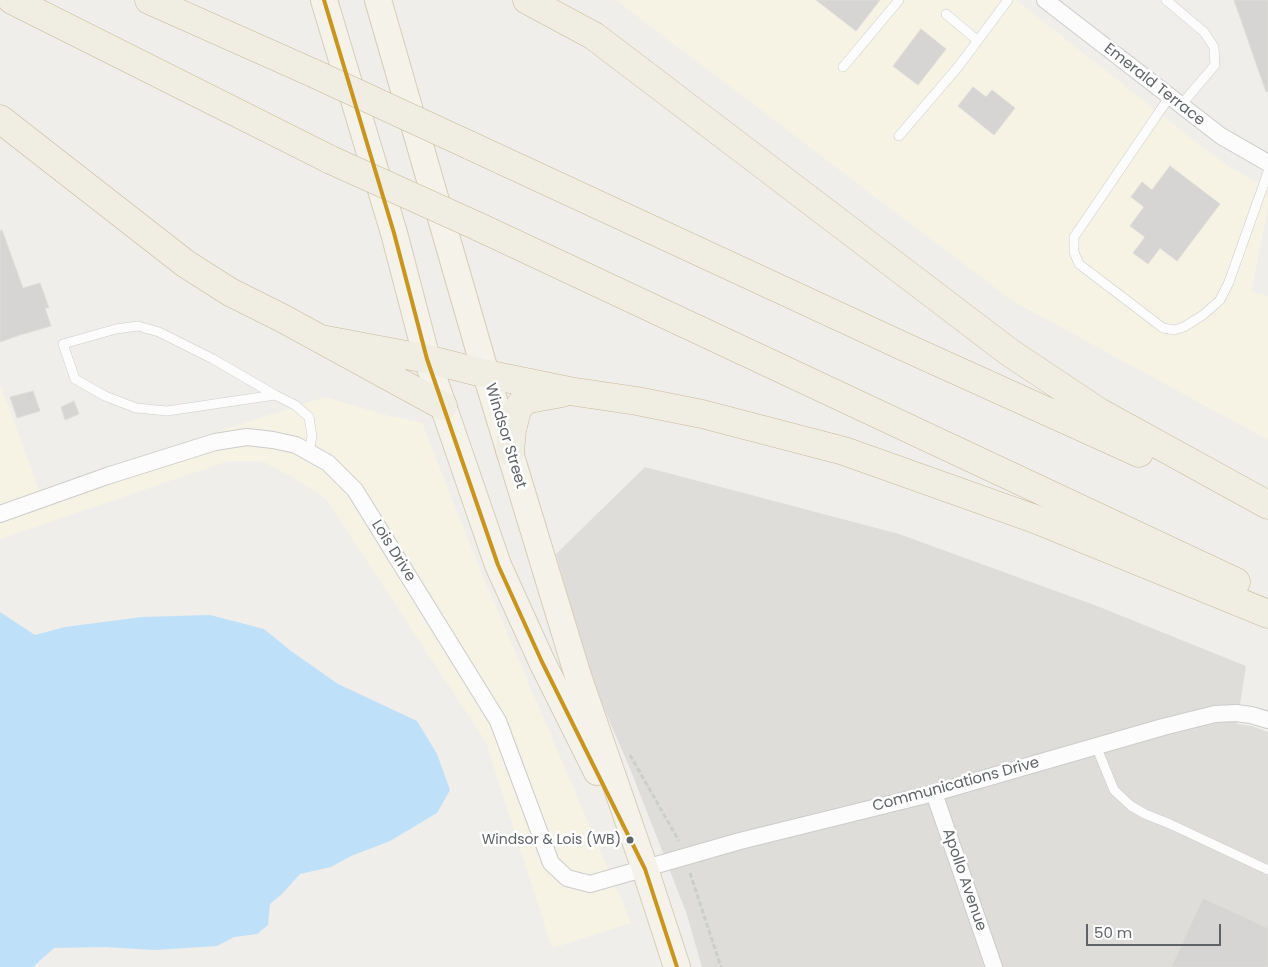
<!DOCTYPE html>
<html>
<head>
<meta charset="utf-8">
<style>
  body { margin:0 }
  #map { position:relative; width:1268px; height:967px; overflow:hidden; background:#efeeea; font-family:Poppins,sans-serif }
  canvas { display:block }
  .scale { position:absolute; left:1086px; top:924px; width:135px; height:22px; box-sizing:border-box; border:2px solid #5f6368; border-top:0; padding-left:6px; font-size:15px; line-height:18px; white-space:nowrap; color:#5f6368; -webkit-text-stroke:4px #fff; paint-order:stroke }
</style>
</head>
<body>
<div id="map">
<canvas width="1268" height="967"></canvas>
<div class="scale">50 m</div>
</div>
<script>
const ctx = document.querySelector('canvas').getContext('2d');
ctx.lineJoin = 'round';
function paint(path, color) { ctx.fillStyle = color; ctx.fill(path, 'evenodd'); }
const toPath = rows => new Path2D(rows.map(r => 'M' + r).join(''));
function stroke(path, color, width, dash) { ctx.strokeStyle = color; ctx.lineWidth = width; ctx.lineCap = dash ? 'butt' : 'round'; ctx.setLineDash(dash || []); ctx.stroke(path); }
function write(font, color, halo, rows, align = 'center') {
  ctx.font = font + ' Poppins,sans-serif'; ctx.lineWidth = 5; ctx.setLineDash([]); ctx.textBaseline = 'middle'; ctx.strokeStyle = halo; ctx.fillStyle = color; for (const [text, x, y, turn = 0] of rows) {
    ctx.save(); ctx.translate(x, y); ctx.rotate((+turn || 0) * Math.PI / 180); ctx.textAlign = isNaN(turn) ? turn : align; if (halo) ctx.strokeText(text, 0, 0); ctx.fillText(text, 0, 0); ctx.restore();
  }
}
const commercial = toPath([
  [616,0,1016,0,1201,146,1231,168,1268,188,1268,208,1251,292,1268,296,1268,440,1011,300],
  [0,384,39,490,325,397,385,415,422,423,484,579,631,923,552,948,486,742,326,499,291,476,262,461,228,461,0,539]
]);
const industrial = toPath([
  [645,467,899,534,1097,606,1246,666,1237,724,1252,726,1268,732,1268,967,702,967,686,912,631,771,594,685,583,650,556,554]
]);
const water = toPath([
  [0,612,35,635,65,627,142,617,210,615,264,629,291,651,338,684,417,721,437,754,450,790,437,813,390,841,351,856,331,867,300,874,282,894,270,904,268,925,257,934,234,937,217,946,155,950,105,947,54,948,33,967,0,967]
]);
const building = toPath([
  [816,0,880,0,856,31,816,0],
  [1234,0,1268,0,1268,91,1266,92,1234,0],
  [921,29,946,49,918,85,893,66,921,29],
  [973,87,986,97,992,90,1015,108,994,135,958,106,973,87],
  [1170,166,1220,204,1177,261,1160,248,1148,264,1133,253,1145,237,1130,226,1144,207,1131,197,1142,182,1152,190,1170,166],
  [2,230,23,288,40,283,49,308,45,308,51,326,20,335,0,342,0,231,2,230],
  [33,391,40,411,17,418,10,397,33,391],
  [74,401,79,414,65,420,61,407,74,401],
  [1203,898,1268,928,1268,967,1171,967,1203,898]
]);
const path = toPath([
  [630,755,679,841],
  [690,873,721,967]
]);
const lane = toPath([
  [1166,0,1204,32,1214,47,1215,65,1181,105],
  [946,14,977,40],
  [843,67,899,0],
  [1170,96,1074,237,1074,252,1079,264,1163,328,1174,330,1184,327,1203,315,1220,300,1229,282,1268,172],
  [899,136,958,67,1008,0],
  [275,395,213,359,159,332,138,326,116,329,63,344,75,379,105,396,136,408,167,411,275,395,295,405,309,417,312,436,309,452],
  [1096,746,1114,790,1131,806,1145,814,1170,824,1268,870]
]);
const street = toPath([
  [1045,0,1221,136,1268,163],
  [0,514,107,476,215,442,247,437,273,440,296,445,328,463,355,490,498,721,551,863,567,878,590,884,740,841,934,793,1163,727,1215,714,1236,713,1251,715,1268,720],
  [934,793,994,967]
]);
const primary = toPath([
  [324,0,394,233,427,359,498,565,542,662,597,772],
  [378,0,486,374,578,676,645,869,677,967]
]);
const highway = toPath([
  [12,0,331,160],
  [149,0,313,73],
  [527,0,594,36,1009,352,1099,412,1268,505],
  [0,119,186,264,230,292,282,318,443,406],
  [469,145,907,348,1139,453],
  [477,226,1236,582],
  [321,339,427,359,486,374,569,391,637,401,702,414,844,451,1035,519,1268,614],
  [510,451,512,430,517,410,523,402,529,399,562,393]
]);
const highwayBridge = toPath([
  [313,73,469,145],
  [331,160,477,226]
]);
const bus1 = toPath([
  [324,0,394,233,427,359,498,565,542,662,645,869,677,967]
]);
const markers = [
  [630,840,4.5,"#5f6368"]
];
const busNames = [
  ["Windsor & Lois (WB)",621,840]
];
const streetNames = [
  ["Emerald Terrace",1154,85,38],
  ["Windsor Street",505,436,73],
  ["Lois Drive",393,551,58],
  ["Communications Drive",956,785,-15],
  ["Apollo Avenue",964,880,71]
];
paint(commercial, '#f7f3e4');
paint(industrial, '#dfddda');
paint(water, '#bfe0f9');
paint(building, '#d6d5d3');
stroke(building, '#deddd9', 1);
stroke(lane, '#cbcccc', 10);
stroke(street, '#cbcccc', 18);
stroke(primary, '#d7ceb8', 28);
stroke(highway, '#c8b996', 29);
stroke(path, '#cacfcc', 3, [5, 2.5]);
stroke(lane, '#fdfcfc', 9);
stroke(street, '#fdfcfc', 16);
stroke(primary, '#f4f2e9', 26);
stroke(highway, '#f0ede3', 28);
stroke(highwayBridge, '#c8b996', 29, []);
stroke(highwayBridge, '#f0ede3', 28);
stroke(bus1, '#c9951d', 4);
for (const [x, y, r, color] of markers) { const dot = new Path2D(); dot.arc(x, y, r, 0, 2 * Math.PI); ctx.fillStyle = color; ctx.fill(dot); stroke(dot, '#fff', 2); }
write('14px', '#5f6368', '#fff', busNames, 'right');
write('15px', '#5f6368', '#fff', streetNames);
</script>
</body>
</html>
